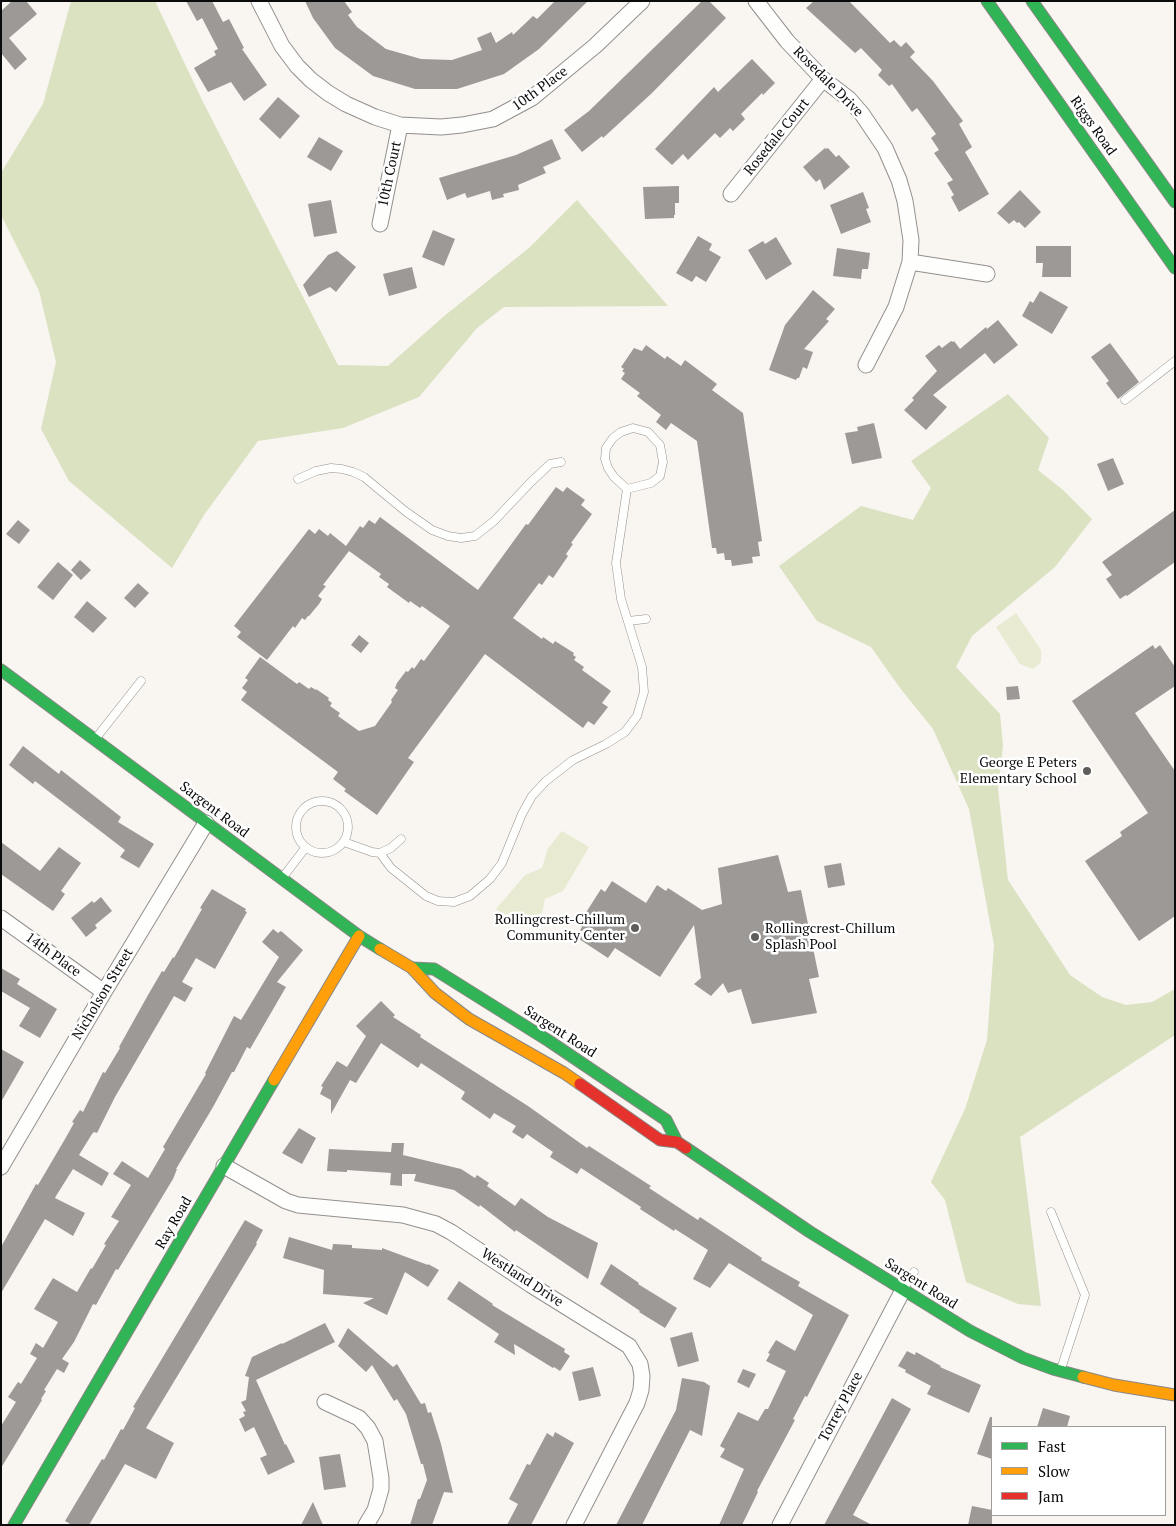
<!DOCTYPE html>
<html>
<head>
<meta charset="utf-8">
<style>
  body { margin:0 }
  #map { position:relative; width:1176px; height:1526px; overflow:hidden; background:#f9f5f0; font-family:"PT Serif",serif }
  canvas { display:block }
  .frame { position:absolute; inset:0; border:2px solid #0b0b0b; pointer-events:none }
  .legend { position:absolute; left:991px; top:1426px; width:175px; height:90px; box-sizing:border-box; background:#fff; border:1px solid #9d9d9d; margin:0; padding:6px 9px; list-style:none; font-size:15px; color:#0b0b0b }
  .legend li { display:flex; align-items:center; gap:10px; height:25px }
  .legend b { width:25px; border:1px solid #9d9d9d }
</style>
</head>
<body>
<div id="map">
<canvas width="1176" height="1526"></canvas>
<div class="frame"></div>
<ul class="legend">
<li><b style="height:6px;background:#30b455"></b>Fast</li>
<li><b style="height:6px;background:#ff9f0a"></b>Slow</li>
<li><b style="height:6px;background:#e5322d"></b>Jam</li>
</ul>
</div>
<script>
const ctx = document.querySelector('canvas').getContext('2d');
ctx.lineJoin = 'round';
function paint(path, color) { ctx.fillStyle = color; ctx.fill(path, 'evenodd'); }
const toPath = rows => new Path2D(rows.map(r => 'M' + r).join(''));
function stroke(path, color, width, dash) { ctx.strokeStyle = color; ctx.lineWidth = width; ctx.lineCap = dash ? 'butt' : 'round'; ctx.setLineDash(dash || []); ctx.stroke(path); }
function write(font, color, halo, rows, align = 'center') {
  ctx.font = font + ' "PT Serif",serif'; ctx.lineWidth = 5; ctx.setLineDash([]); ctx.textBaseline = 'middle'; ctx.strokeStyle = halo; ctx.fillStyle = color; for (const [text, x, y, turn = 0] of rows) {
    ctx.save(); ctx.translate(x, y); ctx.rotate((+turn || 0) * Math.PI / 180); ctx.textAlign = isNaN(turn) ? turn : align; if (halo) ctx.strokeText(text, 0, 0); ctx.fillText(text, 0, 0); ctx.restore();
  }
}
const green = toPath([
  [1016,613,1041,650,1041,662,1033,669,1020,664,996,627],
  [562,831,589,847,563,891,545,899,542,913,525,921,511,924,496,909,525,875,542,868,548,848]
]);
const forest = toPath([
  [71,1,155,1,203,102,338,365,388,366,443,317,530,247,577,200,668,306,504,307,477,328,419,397,343,428,258,441,204,515,172,568,69,481,41,429,56,362,39,291,1,215,1,173,43,104],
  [1008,394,1049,438,1038,470,1063,490,1092,519,1055,567,972,636,956,667,1000,714,1003,746,998,789,1008,880,1070,975,1102,997,1126,1005,1152,1002,1175,989,1175,1035,1020,1137,1041,1306,1018,1304,966,1282,945,1200,931,1182,965,1109,987,1040,994,945,969,809,933,729,900,688,871,647,817,621,779,566,861,506,913,520,931,488,911,461]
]);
const building = toPath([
  [12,1,26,1,37,14,9,38,27,59,15,70,1,53,1,11],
  [186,1,212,1,223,22,229,19,244,48,242,49,267,85,244,101,231,82,208,92,194,68,216,55,214,51,218,49,202,18,197,21],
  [305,1,344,1,352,12,348,15,357,27,386,49,421,59,452,60,482,50,477,38,491,32,496,43,512,32,513,35,533,16,537,19,555,1,588,1,539,49,504,74,457,89,415,89,373,76,335,48,313,18],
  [702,1,709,1,726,18,652,93,603,138,602,136,582,152,564,130,589,111],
  [814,1,849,1,890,43,894,40,901,47,906,42,915,52,910,57,933,81,963,121,959,124,972,147,965,152,989,194,959,212,951,197,954,195,947,183,953,180,934,153,939,150,931,138,936,134,917,108,912,112,892,84,889,86,878,75,882,70,861,48,855,53,806,8],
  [752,59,775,83,763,95,762,93,741,114,745,119,733,131,730,128,720,138,715,133,688,160,683,154,672,165,655,149,714,87,718,92],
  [278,97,300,116,280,139,259,119],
  [319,137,343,151,331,171,307,157],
  [552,139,561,159,543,167,546,173,518,185,519,190,503,194,504,197,492,200,490,191,467,198,465,193,447,200,439,178,516,155],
  [825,148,826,149,828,148,836,157,839,155,850,167,824,190,820,179,816,182,803,167],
  [679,186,679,203,675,203,675,215,674,215,674,218,645,219,643,187],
  [1020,190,1041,212,1025,228,1019,222,1017,223,1014,220,1009,224,997,213],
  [863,192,869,208,866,209,871,222,841,234,830,205],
  [331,200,337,233,314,237,308,204],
  [433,230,455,239,444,266,422,257],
  [698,236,712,244,709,250,721,257,706,282,696,276,692,282,676,273],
  [776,237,792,264,766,280,748,250,763,241,765,244],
  [1036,246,1071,246,1071,277,1042,277,1043,263,1036,263],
  [837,248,870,253,868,269,862,269,861,279,833,276],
  [337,251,356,267,336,292,330,287,309,297,303,285,328,255],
  [412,267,417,288,389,296,383,274],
  [813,290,835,309,826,319,829,321,804,349,813,352,807,369,803,367,799,378,797,378,796,380,769,370,785,325],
  [1040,291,1068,307,1052,334,1022,316,1030,301,1033,303],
  [998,320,1018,345,994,364,985,353,933,395,947,407,926,430,904,410,914,400,912,398,937,371,925,356,939,345,942,348,951,341,953,342,954,341,960,349,986,327,987,329],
  [1110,343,1139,382,1118,399,1106,383,1109,381,1091,357],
  [646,345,665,359,667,356,681,366,685,360,717,384,712,390,743,413,762,541,758,542,760,556,752,557,753,563,732,566,731,560,725,560,724,553,717,554,716,548,712,548,697,441,671,423,666,430,656,422,661,415,637,396,640,393,621,379,625,373,622,371,624,369,621,367,634,348,642,351],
  [874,423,882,458,852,464,845,433,858,431,857,427],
  [1113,458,1124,484,1108,491,1097,464],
  [556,487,563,492,567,487,585,500,581,505,592,514,571,543,573,544,566,554,568,556,553,578,549,575,542,585,539,583,513,618,542,639,543,637,553,644,555,641,574,653,573,655,576,657,574,660,584,667,582,670,611,691,602,703,608,707,594,725,588,721,583,728,485,654,408,758,414,762,377,815,344,791,346,789,333,779,338,772,241,700,247,692,242,688,248,680,245,678,260,657,297,684,299,682,309,689,311,687,316,690,316,689,329,698,328,700,332,703,330,706,340,713,338,716,359,731,375,726,392,702,391,700,398,690,395,688,397,683,406,671,408,672,412,667,414,669,421,659,424,661,450,626,422,606,420,608,410,601,409,603,387,587,389,584,379,577,381,574,349,551,323,585,326,586,318,596,322,599,319,604,309,616,308,616,305,620,302,618,295,628,293,626,267,660,237,637,241,632,234,626,309,529,315,534,319,529,328,536,330,533,346,546,360,526,363,528,369,520,375,524,380,517,478,590,526,524,528,525],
  [1175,510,1175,562,1127,596,1126,595,1120,599,1106,579,1112,575,1102,562],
  [18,520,30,530,19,544,6,534],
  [80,560,91,570,81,580,71,570],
  [58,562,73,575,53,600,37,587],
  [138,583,149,593,135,608,124,598],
  [87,601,107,618,93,633,74,617],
  [359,635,369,643,361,653,351,645],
  [1153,645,1155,649,1160,645,1175,667,1175,686,1135,713,1175,771,1175,916,1139,941,1085,861,1122,836,1120,832,1148,813,1072,701],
  [1018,686,1020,699,1007,700,1006,687],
  [23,746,59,774,61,770,121,817,118,822,154,844,139,868,120,857,125,850,35,781,33,784,9,765],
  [1,842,40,871,59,847,81,863,61,891,65,894,53,911,1,874],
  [778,855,788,892,801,890,819,977,809,979,817,1013,752,1024,741,989,728,993,723,983,711,996,694,984,701,978,694,925,660,977,615,948,608,958,576,937,582,927,578,925,601,889,605,892,612,881,646,903,657,885,666,891,668,888,702,910,722,904,718,868],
  [841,863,845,885,828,888,824,866],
  [212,889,246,909,245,911,247,912,215,969,196,958,182,982,193,988,185,1002,174,996,115,1097,97,1133,94,1132,92,1134,79,1155,109,1173,102,1186,73,1169,56,1196,55,1198,85,1213,73,1236,45,1219,1,1293,1,1247,36,1184,38,1185,65,1139,74,1123,72,1122,80,1110,83,1112,103,1072,105,1073,120,1048,119,1047,148,995,162,971,164,972,173,957,174,958,202,909,200,908],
  [101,897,112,911,95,925,97,928,86,937,71,918,92,901,94,903],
  [273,929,278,933,281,931,303,950,277,982,286,987,250,1049,247,1047,234,1072,232,1072,213,1107,176,1169,177,1169,173,1179,118,1270,116,1269,96,1305,93,1304,74,1342,62,1359,69,1363,64,1373,57,1369,44,1390,46,1391,41,1399,42,1400,1,1468,1,1426,16,1402,8,1397,18,1382,21,1384,37,1358,30,1354,36,1343,43,1348,58,1322,34,1309,53,1278,77,1292,91,1268,92,1269,106,1245,104,1244,119,1221,111,1217,131,1185,113,1174,122,1161,148,1178,165,1149,163,1147,206,1074,205,1073,234,1016,241,1020,279,957,262,942],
  [1,968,20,979,17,984,57,1009,40,1038,19,1026,30,1008,1,991],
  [381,1001,395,1015,393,1017,421,1035,420,1037,528,1106,587,1148,589,1146,651,1186,649,1188,698,1220,700,1217,762,1258,761,1260,800,1282,798,1286,849,1315,807,1397,805,1396,793,1419,795,1420,757,1491,758,1492,742,1525,719,1525,744,1469,720,1457,725,1449,720,1446,738,1412,758,1421,765,1409,768,1409,786,1371,766,1361,770,1354,768,1353,776,1340,795,1351,813,1315,729,1263,710,1288,693,1279,708,1250,675,1229,674,1231,640,1209,641,1207,581,1168,577,1174,550,1157,553,1152,527,1134,523,1139,512,1132,516,1126,494,1113,490,1119,461,1099,465,1092,421,1063,418,1068,381,1043,356,1083,350,1080,331,1114,331,1100,320,1094,323,1087,321,1086,337,1061,347,1067,366,1036,356,1026],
  [1,1049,24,1062,1,1102],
  [299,1128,316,1138,302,1164,282,1153],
  [392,1143,404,1143,403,1155,461,1169,475,1178,477,1175,489,1183,487,1186,491,1189,515,1206,521,1198,548,1217,598,1243,588,1279,516,1230,515,1232,480,1205,479,1207,454,1190,414,1181,416,1174,402,1174,402,1186,390,1185,391,1173,347,1170,347,1172,327,1171,329,1149,391,1152],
  [245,1220,263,1230,256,1243,257,1244,146,1428,174,1443,156,1479,125,1464,89,1525,72,1525,65,1521,102,1459,104,1460,121,1429,123,1430,135,1408,133,1407],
  [289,1237,332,1250,333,1244,352,1245,352,1248,382,1250,382,1248,428,1265,428,1264,439,1270,428,1287,405,1272,387,1315,363,1303,374,1298,323,1294,324,1270,283,1258],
  [611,1264,639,1283,638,1284,677,1308,665,1328,639,1312,640,1311,600,1284],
  [459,1281,493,1304,492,1305,565,1349,564,1352,570,1356,560,1371,554,1367,553,1368,514,1344,515,1355,494,1342,499,1334,447,1299],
  [325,1323,335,1342,256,1380,285,1445,286,1444,295,1462,268,1475,260,1458,267,1455,254,1427,245,1432,239,1419,245,1416,243,1412,246,1411,241,1402,246,1400,249,1377,245,1376,252,1357,282,1343,282,1344],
  [348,1328,393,1367,397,1364,421,1404,425,1403,428,1413,431,1412,441,1444,453,1493,444,1492,432,1525,410,1525,418,1499,420,1499,427,1480,423,1464,421,1464,406,1414,397,1399,394,1401,372,1365,366,1372,338,1346],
  [692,1332,699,1361,678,1367,670,1338],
  [907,1351,915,1355,916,1352,941,1366,940,1367,981,1385,969,1413,927,1394,931,1386,905,1372,906,1370,898,1366],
  [593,1367,601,1396,579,1401,572,1372],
  [743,1369,756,1374,749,1388,737,1382],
  [682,1378,704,1382,710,1386,702,1436,690,1430,642,1525,616,1525,676,1410],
  [892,1398,911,1409,853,1515,872,1525,824,1525],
  [1043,1408,1070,1416,1067,1427,1037,1427],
  [990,1417,992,1417,992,1459,977,1454],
  [555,1432,574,1443,531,1525,507,1525,518,1504,509,1499,527,1464,530,1465,547,1433,553,1437],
  [340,1454,346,1487,324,1490,319,1457],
  [313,1502,323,1525,301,1525],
  [972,1506,992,1510,992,1525,968,1525]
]);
const lane = toPath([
  [1125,400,1175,361],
  [298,479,316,471,331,468,342,469,353,472,364,477,405,511,432,530,448,536,461,538,475,536,494,521,530,483,550,464,561,462],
  [628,621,646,619],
  [96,738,141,681],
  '296 827a26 26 0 1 1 52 0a26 26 0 1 1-52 0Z',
  [344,842,372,852,380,853,391,848,401,839],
  [380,853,391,868,426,896,438,901,454,902,470,896,490,879,502,863,522,814,532,796,546,781,573,760,606,744,625,732,637,716,644,692,642,667,621,599,616,563,627,489,651,483,660,476,663,462,660,445,648,432,633,428,621,432,613,438,606,448,605,459,608,468,614,477,627,489],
  [283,877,306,847],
  [1051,1212,1085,1295,1061,1369],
  [903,1289,914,1272]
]);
const street = toPath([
  [259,1,282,46,297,66,311,80,328,93,346,104,375,117,400,125,441,127,462,125,493,119,532,98,595,46,642,1],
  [756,1,787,41,823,79,849,99,862,114,885,148,899,180,905,201,911,240,910,262,896,307,866,365],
  [731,194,823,79],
  [380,224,400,125],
  [910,262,987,274],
  [1,918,104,992],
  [224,1166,286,1201,298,1205,403,1215,436,1224,451,1232,531,1285,629,1346,640,1364,642,1376,641,1390,637,1403,574,1525],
  [1,1167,104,992,206,823],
  [325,1402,359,1418,368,1428,375,1441,381,1478,381,1489,375,1510,366,1525],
  [780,1525,903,1290]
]);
const fast = toPath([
  [987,1,1175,268],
  [1032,1,1175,202],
  [1,670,359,936,380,949],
  [412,968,434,969,549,1041,666,1120,677,1142],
  [686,1148,810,1232,970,1331,1023,1358,1053,1369,1083,1377],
  [14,1525,274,1080]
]);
const slow = toPath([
  [380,949,412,968,435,993,469,1019,564,1073,580,1084],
  [274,1080,359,936],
  [1083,1377,1114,1385,1175,1395]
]);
const jam = toPath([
  [580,1084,660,1140,677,1142,686,1148]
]);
const markers = [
  [1087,771,5,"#5e5d5b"],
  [635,928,5,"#5e5d5b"],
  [755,937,5,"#5e5d5b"]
];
const streetNames = [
  ["Rosedale Drive",828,82,45],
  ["10th Place",540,89,-36],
  ["Riggs Road",1093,126,55],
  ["Rosedale Court",777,137,-51],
  ["10th Court",390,174,-78],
  ["Sargent Road",214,810,37],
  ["14th Place",53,955,36],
  ["Nicholson Street",103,994,-59],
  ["Sargent Road",560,1032,33],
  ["Ray Road",174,1223,-60],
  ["Westland Drive",522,1278,33],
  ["Sargent Road",921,1284,32],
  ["Torrey Place",841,1407,-62]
];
const poiNames = [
  ["George E Peters",1077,763],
  ["Elementary School",1077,779],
  ["Rollingcrest-Chillum",625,920],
  ["Community Center",625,936],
  ["Rollingcrest-Chillum",765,929,"left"],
  ["Splash Pool",765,945,"left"]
];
paint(green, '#e8ebd2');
paint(forest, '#dbe2c1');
paint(building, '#9c9996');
stroke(lane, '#92908e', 9);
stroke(street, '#92908e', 17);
stroke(fast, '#898785', 13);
stroke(slow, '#898785', 13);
stroke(jam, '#898785', 13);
stroke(lane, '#fefefd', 8);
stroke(street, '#fefefd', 15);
stroke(fast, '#30b455', 11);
stroke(slow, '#ff9f0a', 11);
stroke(jam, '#e5322d', 11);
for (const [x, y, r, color] of markers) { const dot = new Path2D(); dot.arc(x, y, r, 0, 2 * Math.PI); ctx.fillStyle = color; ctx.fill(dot); stroke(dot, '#fff', 2); }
write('14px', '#0b0b0b', '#fff', streetNames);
write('14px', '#0b0b0b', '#fff', poiNames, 'right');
</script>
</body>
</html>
